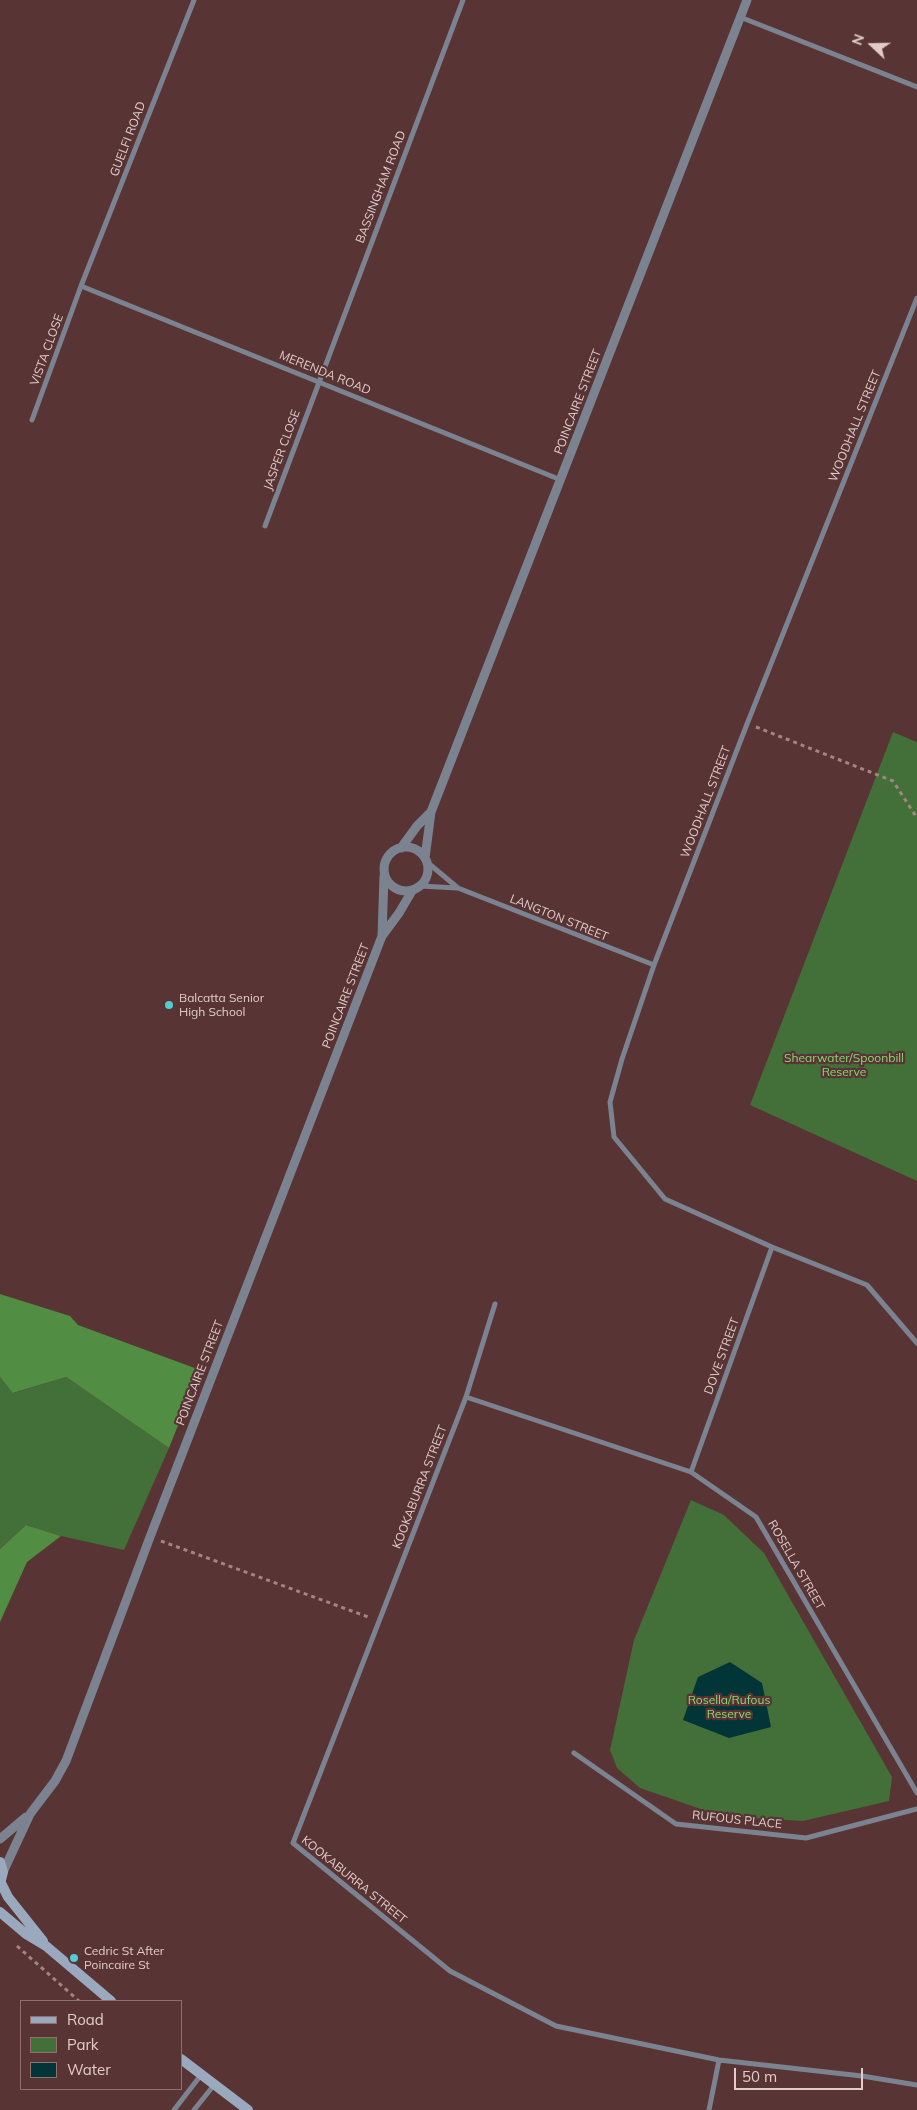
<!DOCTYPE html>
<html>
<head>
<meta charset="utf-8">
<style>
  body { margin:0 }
  #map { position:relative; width:917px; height:2110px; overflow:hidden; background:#583434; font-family:Mulish,sans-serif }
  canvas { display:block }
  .legend { position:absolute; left:20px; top:2000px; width:162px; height:90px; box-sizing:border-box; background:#583434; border:1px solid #8f7070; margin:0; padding:6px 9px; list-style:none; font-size:15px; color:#e2cbca }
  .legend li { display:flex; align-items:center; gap:10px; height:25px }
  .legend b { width:25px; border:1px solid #8f7070 }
  .north { position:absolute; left:847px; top:20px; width:50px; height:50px; -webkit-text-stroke:4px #583434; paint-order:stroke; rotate:291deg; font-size:14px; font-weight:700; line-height:20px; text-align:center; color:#e2cbca }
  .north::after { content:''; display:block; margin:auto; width:18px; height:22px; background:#e2cbca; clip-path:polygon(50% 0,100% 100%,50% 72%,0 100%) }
  .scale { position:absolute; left:734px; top:2068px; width:129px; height:22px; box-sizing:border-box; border:2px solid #e2cbca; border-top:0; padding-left:6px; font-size:15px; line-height:18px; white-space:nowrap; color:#e2cbca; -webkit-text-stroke:4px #583434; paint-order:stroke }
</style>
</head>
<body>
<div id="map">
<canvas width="917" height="2110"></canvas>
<ul class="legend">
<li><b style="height:6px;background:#9ba9bf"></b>Road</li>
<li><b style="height:14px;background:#436f38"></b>Park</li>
<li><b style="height:14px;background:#023537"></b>Water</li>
</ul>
<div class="north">N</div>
<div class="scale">50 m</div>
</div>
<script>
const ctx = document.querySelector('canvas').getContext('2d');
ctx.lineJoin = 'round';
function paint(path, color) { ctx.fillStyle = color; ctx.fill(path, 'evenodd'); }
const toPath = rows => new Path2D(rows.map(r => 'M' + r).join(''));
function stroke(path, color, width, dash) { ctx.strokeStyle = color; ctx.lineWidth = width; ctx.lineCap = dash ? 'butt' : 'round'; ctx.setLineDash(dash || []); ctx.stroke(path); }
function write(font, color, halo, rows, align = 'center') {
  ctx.font = font + ' Mulish,sans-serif'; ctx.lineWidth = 4.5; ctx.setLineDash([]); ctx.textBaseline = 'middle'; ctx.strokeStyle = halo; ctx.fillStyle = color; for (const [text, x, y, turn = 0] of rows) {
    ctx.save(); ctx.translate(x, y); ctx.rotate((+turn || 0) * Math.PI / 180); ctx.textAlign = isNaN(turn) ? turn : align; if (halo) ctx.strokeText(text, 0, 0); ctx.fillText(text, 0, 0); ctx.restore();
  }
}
const green = toPath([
  [893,732,917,742,917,1181,750,1105],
  [0,1377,14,1393,66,1377,169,1448,124,1550,61,1536,26,1525,0,1549],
  [691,1500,724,1515,764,1553,892,1777,889,1801,803,1821,721,1816,640,1788,617,1768,610,1750,634,1640]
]);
const forest = toPath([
  [0,1294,70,1316,78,1325,200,1370,169,1448,66,1377,13,1393,0,1377],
  [26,1525,61,1536,27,1562,0,1622,0,1549]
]);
const water = toPath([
  [730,1662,762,1683,771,1727,729,1738,683,1720,698,1677]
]);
const path = toPath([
  [756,727,893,781,917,818],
  [161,1541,371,1618],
  [17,1946,79,2001]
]);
const minor = toPath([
  [740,17,917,87],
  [81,286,561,480],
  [917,298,747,724,654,965,622,1059,610,1102,614,1137,665,1199,772,1247,867,1285,917,1343],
  [32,420,81,286,194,0],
  [265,526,463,0],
  [427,862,458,888,654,965],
  [420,886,457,888],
  [495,1304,466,1397,293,1843,450,1971,556,2026,719,2060,862,2076,917,2085],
  [466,1397,691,1472,756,1517,917,1793],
  [691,1472,772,1247],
  [574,1753,676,1824,806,1838,917,1809],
  [174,2110,201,2075],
  [194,2110,214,2085],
  [709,2110,719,2060]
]);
const tertiary = toPath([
  '384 869a22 22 0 1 1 44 0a22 22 0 1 1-44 0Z',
  [401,848,417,826,431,812],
  [425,858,431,812,747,0],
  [382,936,384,876],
  [0,1839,26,1817],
  [3,1872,30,1814,55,1781,66,1761,150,1537,382,936,399,913,412,891]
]);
const secondary = toPath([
  [0,1862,3,1872,0,1884],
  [1,1883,8,1897,43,1941],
  [0,1912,26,1934,46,1946,111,2001],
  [181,2059,248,2110]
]);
const markers = [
  [169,1005,5,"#51ccd2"],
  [74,1958,5,"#51ccd2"]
];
const streetNames = [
  ["GUELFI ROAD",128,139,-69],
  ["BASSINGHAM ROAD",381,187,-69],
  ["VISTA CLOSE",47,350,-70],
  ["MERENDA ROAD",325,373,22],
  ["POINCAIRE STREET",578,402,-69],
  ["WOODHALL STREET",855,426,-68],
  ["JASPER CLOSE",282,450,-70],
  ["WOODHALL STREET",706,802,-69],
  ["LANGTON STREET",559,918,22],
  ["POINCAIRE STREET",346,996,-69],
  ["DOVE STREET",722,1356,-70],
  ["POINCAIRE STREET",200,1373,-69],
  ["KOOKABURRA STREET",420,1487,-69],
  ["ROSELLA STREET",796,1565,60],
  ["RUFOUS PLACE",737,1820,6],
  ["KOOKABURRA STREET",354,1880,39]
];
const poiNames = [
  ["Balcatta Senior",179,998],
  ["High School",179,1012],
  ["Cedric St After",84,1951],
  ["Poincaire St",84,1965]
];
const parkNames = [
  ["Shearwater/Spoonbill",844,1058],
  ["Reserve",844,1072],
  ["Rosella/Rufous",729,1700],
  ["Reserve",729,1714]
];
paint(green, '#436f38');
paint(forest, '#518d42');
paint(water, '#023537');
stroke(path, '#a28584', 3, [4, 4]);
stroke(minor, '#7b8391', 5);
stroke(tertiary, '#7b8391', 9);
stroke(secondary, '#9ba9bf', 10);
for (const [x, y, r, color] of markers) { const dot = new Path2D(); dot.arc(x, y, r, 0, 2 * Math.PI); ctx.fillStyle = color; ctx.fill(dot); stroke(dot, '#583434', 2); }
write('12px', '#e2cbca', '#583434', streetNames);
write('12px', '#e2cbca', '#583434', poiNames, 'left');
write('12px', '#88d774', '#583434', parkNames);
</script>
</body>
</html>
